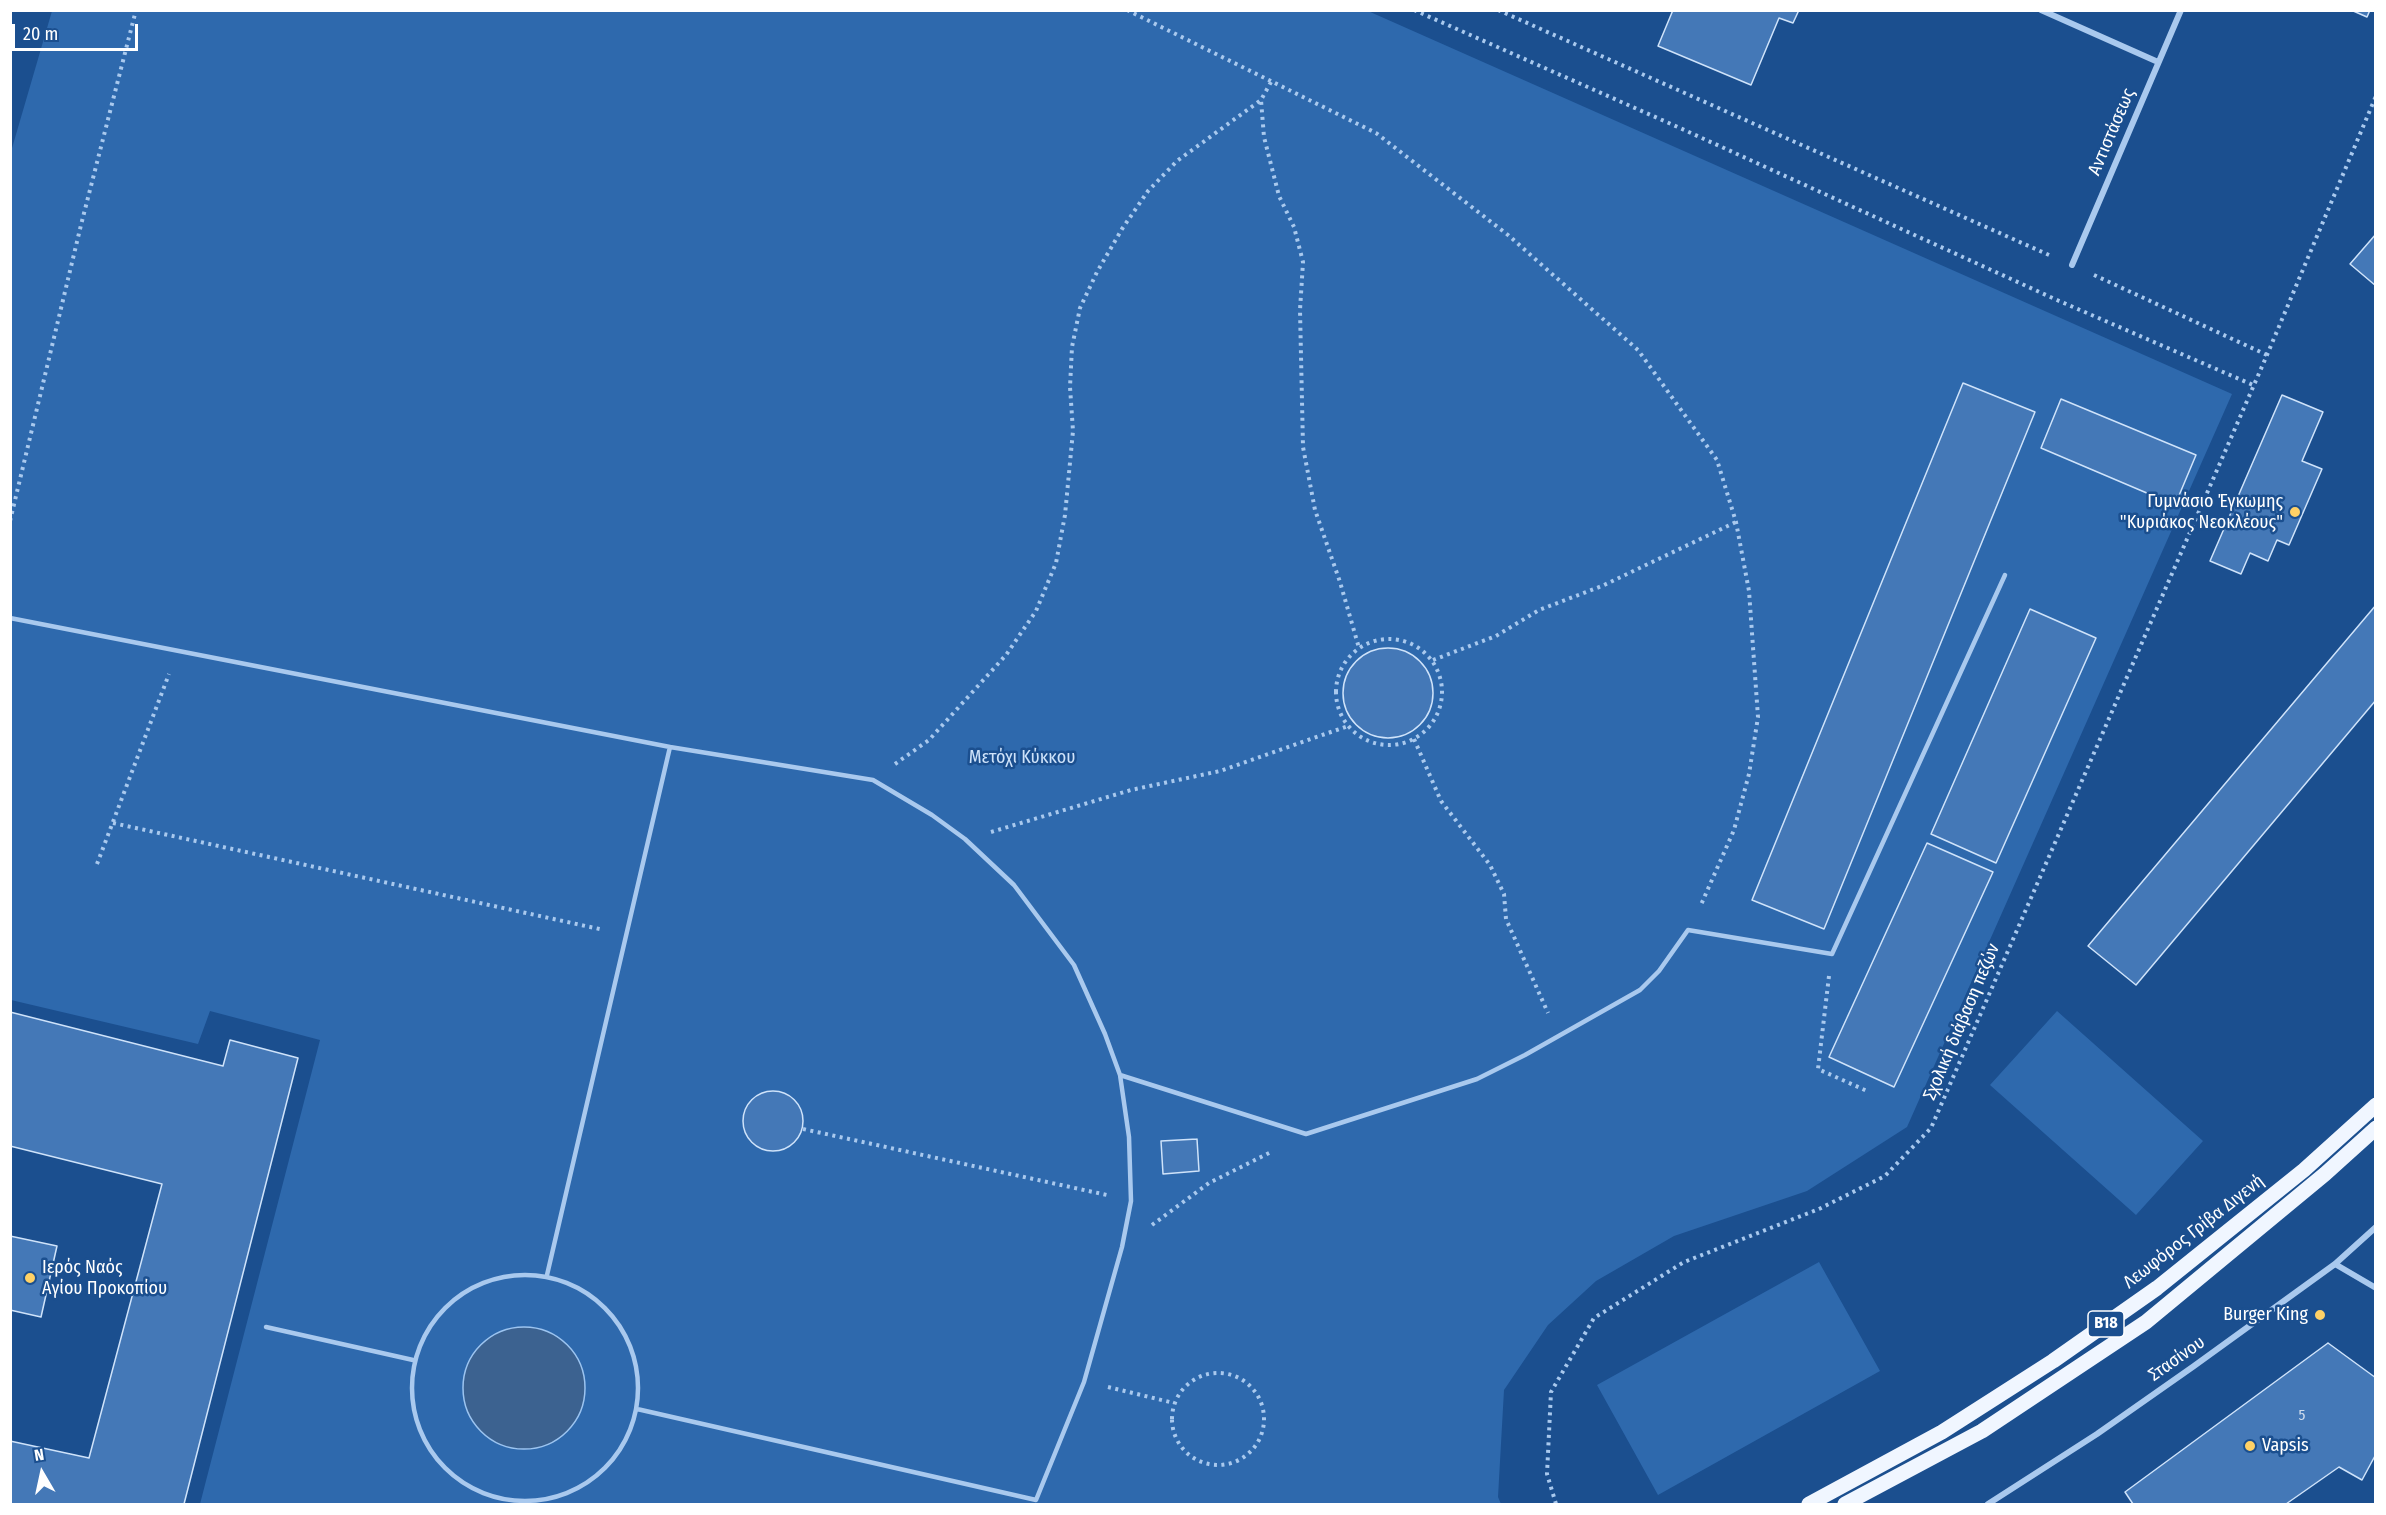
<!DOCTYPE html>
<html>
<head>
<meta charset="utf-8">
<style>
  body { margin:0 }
  #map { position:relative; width:2386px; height:1515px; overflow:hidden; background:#1b4f8f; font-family:"Fira Sans Condensed",sans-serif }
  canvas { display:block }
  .frame { position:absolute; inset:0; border:12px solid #fff; pointer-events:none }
  .north { position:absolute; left:12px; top:1443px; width:60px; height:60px; -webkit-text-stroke:4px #1b4f8f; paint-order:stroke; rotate:351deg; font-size:16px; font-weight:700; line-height:24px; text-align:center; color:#fff }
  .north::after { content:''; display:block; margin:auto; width:21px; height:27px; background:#fff; clip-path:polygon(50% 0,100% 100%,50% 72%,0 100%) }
  .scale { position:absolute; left:12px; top:24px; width:126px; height:27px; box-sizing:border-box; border:3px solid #fff; border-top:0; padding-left:8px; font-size:18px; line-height:21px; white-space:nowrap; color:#fff; -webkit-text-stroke:4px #1b4f8f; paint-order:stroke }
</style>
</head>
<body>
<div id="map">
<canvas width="2386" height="1515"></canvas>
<div class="frame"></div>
<div class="north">N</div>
<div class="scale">20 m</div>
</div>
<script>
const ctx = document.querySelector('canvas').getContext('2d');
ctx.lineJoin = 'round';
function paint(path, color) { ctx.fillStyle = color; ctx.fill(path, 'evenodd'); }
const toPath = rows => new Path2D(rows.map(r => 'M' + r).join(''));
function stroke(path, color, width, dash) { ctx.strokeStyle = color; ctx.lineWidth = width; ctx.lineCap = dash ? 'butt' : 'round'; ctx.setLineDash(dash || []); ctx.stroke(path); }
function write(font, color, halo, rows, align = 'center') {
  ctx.font = font + ' "Fira Sans Condensed",sans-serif'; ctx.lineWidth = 5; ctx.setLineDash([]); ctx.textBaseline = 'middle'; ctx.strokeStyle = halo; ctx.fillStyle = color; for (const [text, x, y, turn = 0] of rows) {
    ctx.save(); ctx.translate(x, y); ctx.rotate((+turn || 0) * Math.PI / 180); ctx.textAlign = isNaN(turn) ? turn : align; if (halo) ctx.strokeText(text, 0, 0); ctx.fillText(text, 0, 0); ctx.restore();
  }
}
const green = toPath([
  [52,11,1368,11,2232,394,1907,1127,1807,1191,1674,1236,1596,1281,1548,1325,1504,1390,1498,1497,1501,1504,200,1504,320,1040,210,1011,198,1044,11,1000,10,155],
  [2057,1011,2203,1141,2136,1215,1990,1085],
  [1819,1262,1880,1371,1658,1495,1597,1385]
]);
const water = toPath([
  '463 1388a61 61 0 1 1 122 0a61 61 0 1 1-122 0Z'
]);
const building = toPath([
  [1673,10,1799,10,1793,23,1779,18,1751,85,1658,46,1673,10],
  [2351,10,2370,10,2367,17,2351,10],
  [2376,234,2376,286,2350,264,2376,234],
  [1963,383,2035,412,1824,929,1752,900,1963,383],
  [2282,395,2323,412,2302,461,2322,469,2289,545,2277,540,2268,561,2250,553,2241,574,2210,561,2282,395],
  [2061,399,2196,455,2175,505,2041,448,2061,399],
  [2376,605,2376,700,2136,985,2088,946,2376,605],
  [2030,609,2096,638,1996,863,1931,834,2030,609],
  '1343 693a45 45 0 1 1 90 0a45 45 0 1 1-90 0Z',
  [1927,843,1993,872,1894,1087,1829,1057,1927,843],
  [10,1012,223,1066,230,1040,298,1058,184,1504,10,1504,10,1441,89,1458,162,1184,10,1146,10,1012],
  '743 1121a30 30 0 1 1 60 0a30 30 0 1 1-60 0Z',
  [1197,1139,1199,1171,1163,1174,1161,1141,1197,1139],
  [10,1236,57,1246,41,1317,10,1310,10,1236],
  [2328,1343,2376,1378,2376,1454,2362,1480,2339,1467,2286,1504,2133,1504,2125,1492,2328,1343]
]);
const path = toPath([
  [1127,10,1376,133,1508,235,1638,350,1717,460,1736,522,1749,591,1758,717,1749,774,1734,830,1700,907],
  [1414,10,1680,128,2057,300,2253,385],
  [1498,10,2049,255],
  [1271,82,1261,100,1264,137,1279,196,1294,227,1303,262,1300,310,1303,447,1315,510,1340,582,1359,648],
  [2094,275,2267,355],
  [10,521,81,225,136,10],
  '1336 692a53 53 0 1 1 106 0a53 53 0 1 1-106 0Z',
  [1433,660,1496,636,1539,610,1602,586,1736,522],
  [1414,739,1441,801,1490,865,1504,894,1506,919,1548,1013],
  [895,764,929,740,1006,655,1036,611,1056,563,1065,515,1073,431,1070,387,1072,347,1080,308,1097,272,1122,229,1148,191,1177,161,1261,100],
  [113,823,604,930],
  [991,832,1131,790,1220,771,1348,726],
  [97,864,169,674],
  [1829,976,1818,1069,1867,1091],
  [803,1129,1107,1195],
  [1152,1225,1209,1183,1273,1151],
  '1172 1419a46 46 0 1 1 92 0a46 46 0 1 1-92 0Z',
  [1108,1387,1174,1403],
  [1556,1504,1547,1474,1551,1392,1594,1318,1684,1262,1819,1209,1885,1176,1931,1128,2267,355,2376,96]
]);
const service = toPath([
  [10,618,670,747,873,780,932,815,965,839,1014,885,1074,965,1105,1034,1120,1075,1129,1137,1131,1201,1122,1247,1084,1382,1036,1500,637,1409],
  [1120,1075,1306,1134,1477,1079,1525,1055,1640,990,1659,971,1688,930,1832,954,2005,575],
  '412 1388a113 113 0 1 1 226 0a113 113 0 1 1-226 0Z',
  [547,1275,670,747],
  [266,1327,413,1360]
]);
const minor = toPath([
  [2041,10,2158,62],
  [2072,265,2181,10],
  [2335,1264,2376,1288],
  [1988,1504,2097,1434,2194,1366,2335,1264,2376,1227]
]);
const primary = toPath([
  [1809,1504,1942,1432,2053,1361,2157,1288,2304,1170,2376,1105],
  [1845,1504,1982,1431,2146,1322,2325,1174,2376,1128]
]);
const markers = [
  [2295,512,6,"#ffd166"],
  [30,1278,6,"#ffd166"],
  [2320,1315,6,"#ffd166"],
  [2250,1446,6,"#ffd166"]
];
const numberNames = [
  ["5",2302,1416]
];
const shields = [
  [2106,1324,36]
];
const shieldNames = [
  ["B18",2106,1324]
];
const streetNames = [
  ["Αντιστάσεως",2112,132,-67],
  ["Σχολική διάβαση πεζών",1962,1022,-67],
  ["Λεωφόρος Γρίβα Διγενή",2194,1232,-38],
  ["Στασίνου",2177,1359,-35]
];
const poiNames = [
  ["Γυμνάσιο Έγκωμης",2283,502],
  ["\"Κυριάκος Νεοκλέους\"",2283,523],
  ["Ιερός Ναός",42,1268,"left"],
  ["Αγίου Προκοπίου",42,1289,"left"],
  ["Burger King",2308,1315],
  ["Vapsis",2262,1446,"left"]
];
const parkNames = [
  ["Μετόχι Κύκκου",1022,758]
];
paint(green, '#2e69ad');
paint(water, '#3c6290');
stroke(water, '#9cc4f0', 1.5);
paint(building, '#4478b7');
stroke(building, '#cfe3fa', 1.5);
stroke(path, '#a9c9ee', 4, [3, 4.5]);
stroke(service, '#a9c9ee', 4.5);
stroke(minor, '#a9c9ee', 6);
stroke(primary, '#f0f6ff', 15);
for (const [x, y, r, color] of markers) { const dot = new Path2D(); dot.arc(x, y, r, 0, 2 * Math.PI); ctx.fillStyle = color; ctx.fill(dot); stroke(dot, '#1b4f8f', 2); }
write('15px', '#d0dded', null, numberNames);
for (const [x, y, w] of shields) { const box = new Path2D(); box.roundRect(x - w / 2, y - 13, w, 26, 4.5); ctx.fillStyle = '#1b4f8f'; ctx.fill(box); stroke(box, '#fff', 1.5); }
write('bold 16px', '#fff', null, shieldNames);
write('18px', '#fff', '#1b4f8f', streetNames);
write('18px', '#fff', '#1b4f8f', poiNames, 'right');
write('18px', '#cfe3fa', '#1b4f8f', parkNames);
</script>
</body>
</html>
